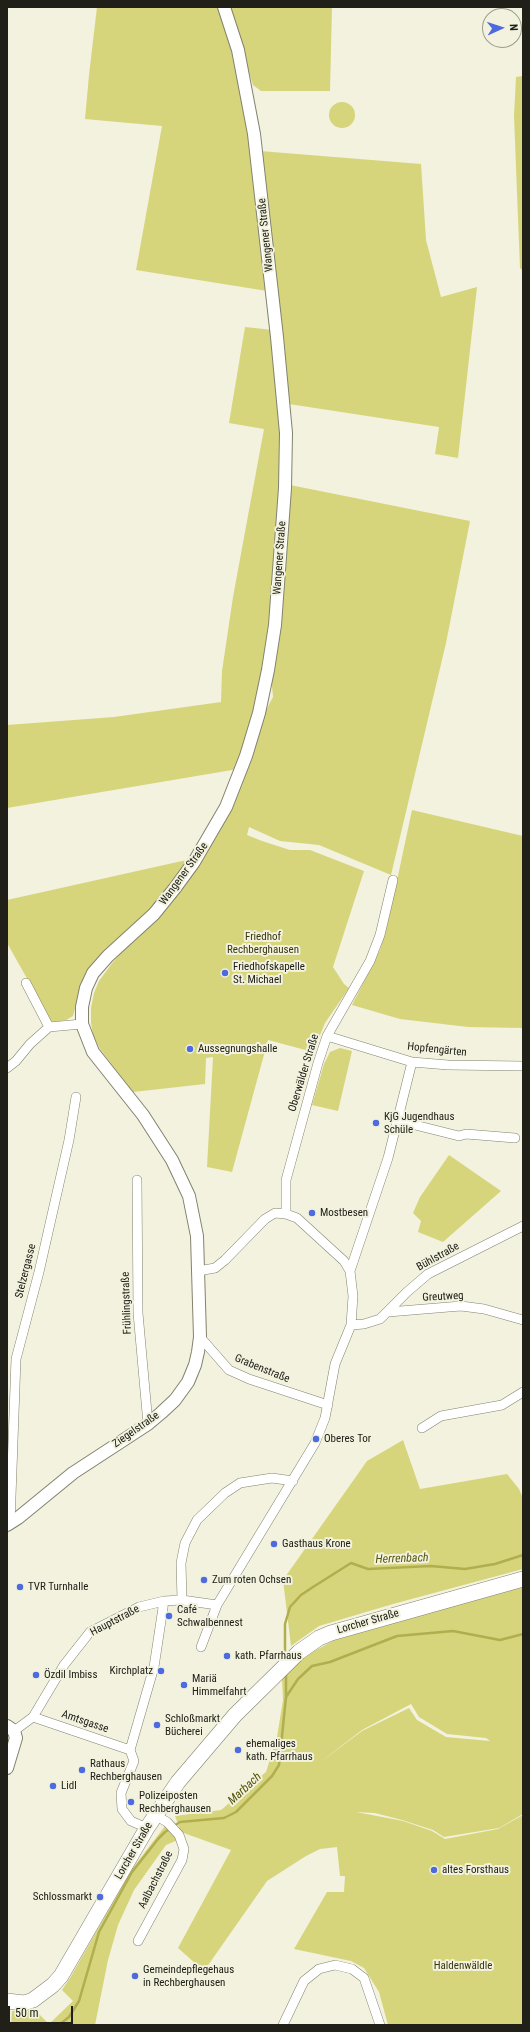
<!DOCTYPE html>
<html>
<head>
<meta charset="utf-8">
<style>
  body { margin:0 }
  #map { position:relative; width:530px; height:2032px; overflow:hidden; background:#f2f2de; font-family:"Roboto Condensed",sans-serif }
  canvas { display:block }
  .frame { position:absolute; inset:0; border:8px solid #202019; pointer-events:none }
  .north { position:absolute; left:482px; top:8px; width:40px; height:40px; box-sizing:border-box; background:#f2f2de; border:1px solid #9e9e8f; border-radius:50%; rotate:87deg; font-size:11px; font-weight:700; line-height:16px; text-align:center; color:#202019 }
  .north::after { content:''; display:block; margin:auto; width:14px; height:18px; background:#4d6bdf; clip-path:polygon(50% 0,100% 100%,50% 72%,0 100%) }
  .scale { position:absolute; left:8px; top:2006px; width:65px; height:18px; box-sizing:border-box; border:2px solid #202019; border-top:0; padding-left:5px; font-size:12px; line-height:14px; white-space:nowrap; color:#202019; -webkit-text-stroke:3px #f2f2de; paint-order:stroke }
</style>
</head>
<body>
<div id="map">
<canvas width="530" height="2032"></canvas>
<div class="frame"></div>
<div class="north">N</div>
<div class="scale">50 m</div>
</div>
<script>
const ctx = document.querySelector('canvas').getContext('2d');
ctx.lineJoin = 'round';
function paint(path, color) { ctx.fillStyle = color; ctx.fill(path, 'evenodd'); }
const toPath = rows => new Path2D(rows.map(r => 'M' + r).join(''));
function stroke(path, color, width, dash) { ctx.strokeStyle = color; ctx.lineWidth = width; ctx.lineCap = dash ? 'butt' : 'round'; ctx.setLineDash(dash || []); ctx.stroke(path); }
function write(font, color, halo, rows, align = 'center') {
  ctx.font = font + ' "Roboto Condensed",sans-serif'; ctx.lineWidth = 4; ctx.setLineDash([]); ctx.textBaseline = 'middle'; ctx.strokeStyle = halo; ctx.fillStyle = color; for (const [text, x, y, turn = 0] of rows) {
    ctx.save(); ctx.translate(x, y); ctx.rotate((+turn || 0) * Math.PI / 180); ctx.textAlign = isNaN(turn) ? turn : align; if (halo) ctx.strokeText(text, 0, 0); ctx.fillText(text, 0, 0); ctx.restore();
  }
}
const green = toPath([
  [97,7,220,7,229,34,250,135,267,291,136,270,162,126,85,119,89,75],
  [229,7,332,7,330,91,261,91,253,85],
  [523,76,523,271,520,268,514,116,516,77],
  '329 115a13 13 0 1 1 26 0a13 13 0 1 1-26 0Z',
  [260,151,421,164,426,240,441,297,477,287,458,458,435,454,439,427,289,404],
  [245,327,273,330,282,436,273,607,252,726,238,769,7,808,7,725,114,717,221,702,222,671,233,597,264,429,229,423],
  [290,485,470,521,446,643,391,875,319,845,280,841,249,827,247,835,262,841,290,850,310,850,364,871,333,967,344,984,349,988,325,1023,313,1052,268,1040,232,1172,207,1167,213,1057,206,1058,205,1084,133,1092,100,1049,93,1035,91,1023,91,1008,94,993,99,981,113,962,191,874,262,718,273,697,271,675],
  [412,810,523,836,523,1028,468,1027,400,1019,352,1005,380,950,389,918],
  [191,859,168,891,92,966,84,976,73,1016,66,1020,55,1022,51,1021,7,943,7,900],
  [340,1048,352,1051,338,1111,312,1105,324,1064,330,1052],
  [449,1155,501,1191,443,1242,418,1232,421,1221,413,1213,420,1197],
  [403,1440,420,1489,507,1474,519,1489,522,1496,523,1569,393,1604,319,1626,291,1646,283,1580,367,1461],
  [523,1585,523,1814,499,1828,444,1837,433,1830,402,1820,375,1813,356,1812,403,1821,432,1831,445,1839,498,1829,523,1815,523,2025,388,2025,379,1992,364,1968,351,1961,294,1949,327,1892,344,1892,345,1876,340,1876,337,1847,320,1849,306,1856,267,1881,204,1971,178,1948,231,1850,181,1832,175,1816,221,1810,266,1772,277,1737,283,1700,282,1679,295,1665,314,1651,335,1640],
  [411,1704,419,1717,447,1734,486,1738,490,1741,446,1737,417,1720,409,1708,362,1731,318,1764,362,1730],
  [165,1826,178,1840,166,1845,134,1890,118,1925,108,1960,95,2025,11,2025,12,2011,35,2010,49,2024,73,2001,62,1990,70,1978,132,1869]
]);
const stream = toPath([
  [285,1658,285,1624,290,1607,301,1595,313,1587,351,1563,368,1569,431,1566,465,1569,495,1564,523,1555],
  [286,1673,286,1696],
  [59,2025,69,2017,79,2001,99,1932,132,1872,158,1839,165,1832,180,1822,224,1818,236,1812,272,1776,279,1765,286,1697,298,1679,312,1666,330,1662,397,1636,453,1631,500,1640,523,1634]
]);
const minor = toPath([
  [26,983,49,1027],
  [327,1036,412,1062,448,1065,523,1066],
  [7,1068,16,1061,30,1044,49,1027,82,1024],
  [399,1121,459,1136,466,1134,515,1138],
  [137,1180,138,1313,148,1424],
  [286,1214,286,1180,318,1063,327,1036,370,961,380,935,393,880],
  [198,1271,215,1268,225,1260,265,1219,275,1213,286,1214,297,1218,344,1261,350,1271,353,1296,351,1325,335,1364,325,1418,315,1443,217,1605,201,1647],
  [350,1271,388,1158,412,1062],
  [388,1312,461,1306,484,1309,523,1320],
  [351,1325,364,1324,380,1319,407,1292,428,1274,523,1226],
  [200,1337,229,1370,249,1379,328,1405],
  [422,1428,441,1416,502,1405,523,1392],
  [10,1524,16,1359,39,1272,69,1140,76,1097],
  [182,1600,181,1563,185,1543,197,1520,225,1493,240,1483,272,1478,293,1481],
  [33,1717,130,1750],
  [14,1731,33,1717,64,1665,90,1632,139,1607,164,1601,182,1600,217,1605],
  [147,1828,131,1821,122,1809,121,1793,134,1761,130,1750,154,1667,164,1601],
  [138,1941,182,1860,184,1849,179,1835,167,1822,155,1815],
  [283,2025,304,1981,319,1969,335,1965,352,1969,364,1978,380,2025]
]);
const tertiary = toPath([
  [7,1525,18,1518,73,1473,148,1424,161,1413,175,1400,188,1382,195,1365,198,1352,200,1337,197,1236,189,1196,172,1160,143,1115,93,1052,82,1024,82,1007,86,988,93,973,108,956,154,914,175,888,194,862,226,807,246,756,259,713,268,670,275,625,285,488,286,433,277,337,254,134,238,50,224,7],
  [7,1726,14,1731,16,1738,7,1768]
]);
const primary = toPath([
  [7,2001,24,2003,33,2000,53,1985,61,1976,147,1828,178,1782,235,1715,299,1652,319,1638,331,1633,523,1579]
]);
const markers = [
  [225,973,4,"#4d6bdf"],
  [190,1049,4,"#4d6bdf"],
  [376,1123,4,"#4d6bdf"],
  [312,1213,4,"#4d6bdf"],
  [316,1439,4,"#4d6bdf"],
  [274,1544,4,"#4d6bdf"],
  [204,1580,4,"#4d6bdf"],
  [20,1587,4,"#4d6bdf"],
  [169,1616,4,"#4d6bdf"],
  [227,1656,4,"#4d6bdf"],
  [161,1671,4,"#4d6bdf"],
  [36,1675,4,"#4d6bdf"],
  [184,1685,4,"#4d6bdf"],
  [157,1725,4,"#4d6bdf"],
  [238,1750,4,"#4d6bdf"],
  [82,1770,4,"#4d6bdf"],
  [53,1786,4,"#4d6bdf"],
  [131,1802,4,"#4d6bdf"],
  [434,1870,4,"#4d6bdf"],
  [100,1897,4,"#4d6bdf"],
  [135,1976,4,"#4d6bdf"]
];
const streetNames = [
  ["Wangener Straße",266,235,-96],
  ["Wangener Straße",280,558,-86],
  ["Wangener Straße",184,874,-54],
  ["Hopfengärten",437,1050,6],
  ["Oberwälder Straße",304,1073,-73],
  ["Bühlstraße",438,1257,-29],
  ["Stelzergasse",26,1271,-76],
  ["Greutweg",443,1297,-3],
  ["Frühlingstraße",127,1303,-92],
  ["Grabenstraße",262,1369,22],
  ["Ziegelstraße",136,1430,-35],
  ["Hauptstraße",115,1621,-28],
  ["Lorcher Straße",368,1622,-16],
  ["Amtsgasse",85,1722,19],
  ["Lorcher Straße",134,1851,-60],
  ["Aalbachstraße",156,1880,-63]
];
const parkNames = [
  ["Friedhof",263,937],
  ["Rechberghausen",263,950],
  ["Haldenwäldle",463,1966]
];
const poiNames = [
  ["Friedhofskapelle",233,967],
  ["St. Michael",233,980],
  ["Aussegnungshalle",198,1049],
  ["KjG Jugendhaus",384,1117],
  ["Schüle",384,1130],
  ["Mostbesen",320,1213],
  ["Oberes Tor",324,1439],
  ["Gasthaus Krone",282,1544],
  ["Zum roten Ochsen",212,1580],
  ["TVR Turnhalle",28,1587],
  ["Café",177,1610],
  ["Schwalbennest",177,1623],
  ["kath. Pfarrhaus",235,1656],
  ["Kirchplatz",153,1671,"right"],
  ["Özdil Imbiss",44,1675],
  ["Mariä",192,1679],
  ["Himmelfahrt",192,1692],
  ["Schloßmarkt",165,1719],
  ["Bücherei",165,1732],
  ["ehemaliges",246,1744],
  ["kath. Pfarrhaus",246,1757],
  ["Rathaus",90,1764],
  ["Rechberghausen",90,1777],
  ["Lidl",61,1786],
  ["Polizeiposten",139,1796],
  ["Rechberghausen",139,1809],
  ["altes Forsthaus",442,1870],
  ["Schlossmarkt",92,1897,"right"],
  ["Gemeindepflegehaus",143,1970],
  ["in Rechberghausen",143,1983]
];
const waterNames = [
  ["Herrenbach",402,1559,-2],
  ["Marbach",245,1789,-43]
];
paint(green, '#d6d57c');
stroke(stream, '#b0ae4f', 2.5);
stroke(minor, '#828270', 10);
stroke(tertiary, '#828270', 14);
stroke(primary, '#828270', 16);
stroke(minor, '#fff', 9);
stroke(tertiary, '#fff', 12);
stroke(primary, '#fff', 15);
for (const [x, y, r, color] of markers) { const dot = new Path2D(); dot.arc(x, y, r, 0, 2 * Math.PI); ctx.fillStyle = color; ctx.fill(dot); stroke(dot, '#f2f2de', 1.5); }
write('11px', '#202019', '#f2f2de', streetNames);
write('11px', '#37360d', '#f2f2de', parkNames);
write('11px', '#202019', '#f2f2de', poiNames, 'left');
write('italic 12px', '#56540a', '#f2f2de', waterNames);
</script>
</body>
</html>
